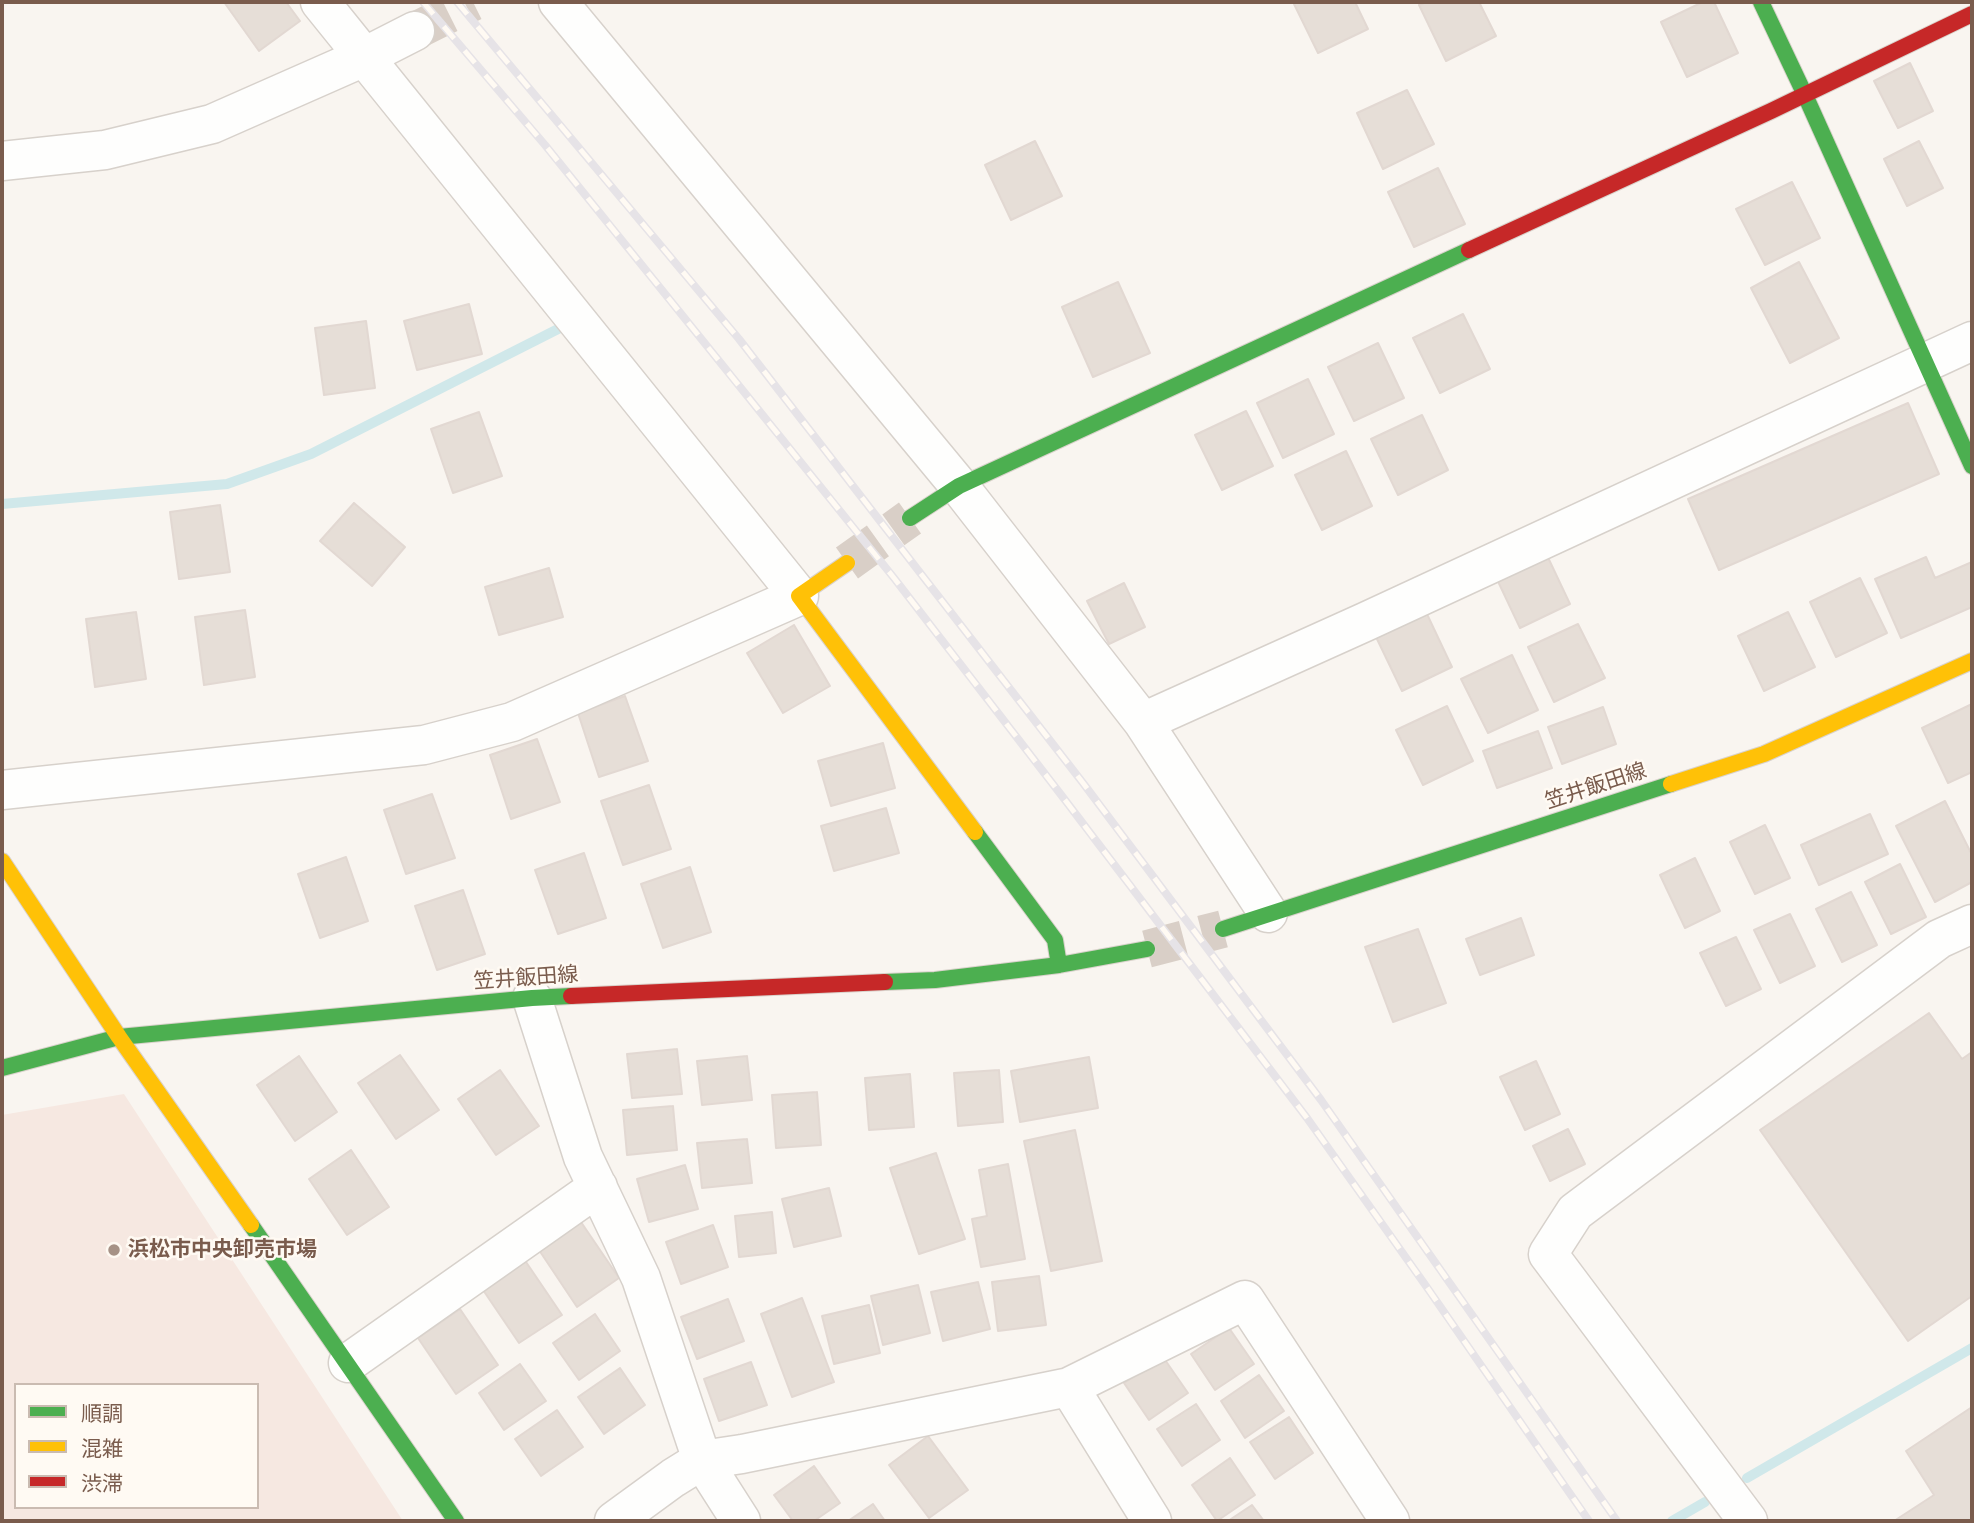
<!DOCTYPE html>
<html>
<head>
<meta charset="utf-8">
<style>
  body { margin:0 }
  #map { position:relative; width:1974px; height:1523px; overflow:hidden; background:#f9f5f0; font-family:Signika,"Noto Sans JP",sans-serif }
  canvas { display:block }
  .frame { position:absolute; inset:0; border:4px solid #7a5c4d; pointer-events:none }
  .legend { position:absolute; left:14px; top:1383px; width:245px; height:126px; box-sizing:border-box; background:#fffaf3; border:2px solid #cabbb1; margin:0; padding:9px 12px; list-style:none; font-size:21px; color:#7a5c4d }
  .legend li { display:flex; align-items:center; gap:14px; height:35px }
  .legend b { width:35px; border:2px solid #cabbb1 }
</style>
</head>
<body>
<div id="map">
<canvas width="1974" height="1523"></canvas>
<div class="frame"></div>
<ul class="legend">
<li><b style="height:9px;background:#4caf50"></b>順調</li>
<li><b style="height:9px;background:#ffc107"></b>混雑</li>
<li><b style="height:9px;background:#c62828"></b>渋滞</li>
</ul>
</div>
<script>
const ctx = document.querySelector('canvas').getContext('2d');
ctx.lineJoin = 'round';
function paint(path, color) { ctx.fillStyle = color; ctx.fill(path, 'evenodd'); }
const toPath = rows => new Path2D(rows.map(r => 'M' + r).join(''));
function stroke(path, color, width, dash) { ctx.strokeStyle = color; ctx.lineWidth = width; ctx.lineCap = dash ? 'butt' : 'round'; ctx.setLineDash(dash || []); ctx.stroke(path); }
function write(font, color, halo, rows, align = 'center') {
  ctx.font = font + ' Signika,"Noto Sans JP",sans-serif'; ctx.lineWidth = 5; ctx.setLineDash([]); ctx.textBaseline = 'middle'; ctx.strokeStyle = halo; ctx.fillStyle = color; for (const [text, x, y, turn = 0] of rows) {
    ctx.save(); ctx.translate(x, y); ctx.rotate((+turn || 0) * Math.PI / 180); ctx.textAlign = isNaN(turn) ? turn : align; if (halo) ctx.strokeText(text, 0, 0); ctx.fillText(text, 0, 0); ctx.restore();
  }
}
const commercial = toPath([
  [124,1094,403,1521,2,1521,2,1115],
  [16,1385,257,1385,257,1507,16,1507]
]);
const stream = toPath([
  [2,504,227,484,311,454,564,326],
  [1747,1478,1972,1348],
  [1672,1521,1705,1502]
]);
const building = toPath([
  [224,2,286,2,300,21,259,51,224,2],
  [1293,2,1355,2,1368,29,1318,53,1293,2],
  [1427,2,1479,2,1496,36,1446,61,1419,5,1427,2],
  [1703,2,1714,2,1738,53,1687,77,1661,22,1703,2],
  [1910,63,1933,111,1898,128,1874,81,1910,63],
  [1407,90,1434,144,1383,169,1357,113,1407,90],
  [1035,141,1062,196,1011,220,985,165,1035,141],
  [1919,141,1943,188,1907,206,1884,159,1919,141],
  [1438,168,1465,224,1414,247,1388,192,1438,168],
  [1792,182,1820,238,1765,265,1736,209,1792,182],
  [1799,262,1839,338,1790,363,1751,288,1799,262],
  [1118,282,1150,353,1093,377,1062,307,1118,282],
  [469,304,482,354,417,370,404,321,469,304],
  [1463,314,1490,369,1440,393,1413,338,1463,314],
  [366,321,375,388,324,395,315,328,366,321],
  [1378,343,1404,398,1354,421,1328,367,1378,343],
  [1308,379,1334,434,1283,458,1257,403,1308,379],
  [1908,403,1939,474,1719,570,1688,499,1908,403],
  [1246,411,1273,466,1222,490,1195,435,1246,411],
  [479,412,502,476,453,493,431,429,479,412],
  [1422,415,1448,470,1398,495,1371,439,1422,415],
  [1346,451,1372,506,1322,530,1295,475,1346,451],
  [354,503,405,547,372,586,320,541,354,503],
  [220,505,230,572,179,579,170,512,220,505],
  [1544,549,1570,604,1520,628,1494,573,1544,549],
  [1926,557,1935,578,1972,562,1972,607,1901,638,1875,579,1926,557],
  [549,568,563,617,499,635,485,587,549,568],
  [1860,578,1887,633,1836,657,1810,602,1860,578],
  [1124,583,1145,627,1109,644,1087,601,1124,583],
  [245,610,255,677,204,685,195,617,245,610],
  [136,612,146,679,95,687,86,619,136,612],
  [1426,612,1452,667,1402,691,1376,637,1426,612],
  [1788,612,1815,667,1764,691,1738,636,1788,612],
  [1578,624,1605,678,1554,702,1528,647,1578,624],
  [794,625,830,686,783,713,747,653,794,625],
  [1512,655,1538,710,1488,733,1461,679,1512,655],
  [625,696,648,761,599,777,578,713,625,696],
  [1972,704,1972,772,1948,783,1922,728,1972,704],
  [1447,706,1473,761,1423,785,1396,730,1447,706],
  [1603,707,1616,744,1562,764,1548,727,1603,707],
  [1538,731,1552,768,1497,788,1483,751,1538,731],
  [537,739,560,802,511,819,490,755,537,739],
  [883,743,895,788,831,806,818,761,883,743],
  [649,785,671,849,623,865,601,801,649,785],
  [432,794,455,858,406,874,384,810,432,794],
  [1945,801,1972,855,1972,882,1935,902,1896,826,1945,801],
  [886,808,899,853,834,871,821,826,886,808],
  [1870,814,1888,854,1819,885,1801,845,1870,814],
  [1765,825,1790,878,1755,894,1730,842,1765,825],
  [584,853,606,918,558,934,535,870,584,853],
  [346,857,368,921,320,938,298,874,346,857],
  [1695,858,1720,911,1685,928,1660,875,1695,858],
  [1900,864,1926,917,1891,934,1865,882,1900,864],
  [690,867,711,932,663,948,641,884,690,867],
  [463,890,485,954,437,970,415,906,463,890],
  [1851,892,1877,945,1842,962,1816,909,1851,892],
  [1790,914,1815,966,1780,983,1754,930,1790,914],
  [1521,918,1534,955,1480,975,1466,939,1521,918],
  [1418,929,1446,1003,1393,1022,1365,947,1418,929],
  [1736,937,1761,989,1726,1006,1700,953,1736,937],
  [1929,1013,1962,1059,1972,1052,1972,1296,1908,1341,1760,1130,1929,1013],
  [677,1049,682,1094,632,1098,627,1054,677,1049],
  [400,1055,439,1110,396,1139,358,1083,400,1055],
  [299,1056,337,1112,295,1141,257,1085,299,1056],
  [747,1056,752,1100,702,1105,697,1061,747,1056],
  [1089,1057,1098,1108,1020,1122,1011,1071,1089,1057],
  [1536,1061,1560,1114,1525,1130,1500,1077,1536,1061],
  [500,1070,539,1126,496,1155,458,1099,500,1070],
  [999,1070,1003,1122,958,1126,954,1073,999,1070],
  [910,1074,914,1127,869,1130,865,1078,910,1074],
  [817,1092,821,1145,776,1148,772,1095,817,1092],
  [673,1106,677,1150,627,1155,623,1110,673,1106],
  [1568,1129,1585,1164,1550,1181,1533,1146,1568,1129],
  [1075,1130,1102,1261,1051,1271,1024,1141,1075,1130],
  [747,1139,752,1183,702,1188,697,1143,747,1139],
  [351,1150,389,1207,347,1235,309,1179,351,1150],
  [936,1153,965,1239,919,1254,890,1168,936,1153],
  [1008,1164,1025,1259,981,1267,972,1219,987,1216,979,1170,1008,1164],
  [685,1165,698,1209,649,1222,637,1179,685,1165],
  [829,1188,841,1236,794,1247,782,1199,829,1188],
  [772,1212,776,1253,739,1257,735,1216,772,1212],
  [581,1222,619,1278,577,1307,539,1250,581,1222],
  [713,1225,728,1267,681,1284,666,1242,713,1225],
  [524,1259,562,1315,519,1343,481,1287,524,1259],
  [1039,1276,1046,1325,998,1331,992,1282,1039,1276],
  [978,1282,990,1329,943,1341,931,1292,978,1282],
  [918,1285,930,1333,883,1345,871,1296,918,1285],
  [802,1298,834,1382,792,1397,761,1314,802,1298],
  [728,1299,744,1341,697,1359,681,1317,728,1299],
  [869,1305,880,1353,834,1364,822,1316,869,1305],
  [460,1309,498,1365,456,1394,418,1338,460,1309],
  [595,1314,620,1351,579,1380,553,1343,595,1314],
  [1229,1328,1254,1364,1215,1390,1191,1354,1229,1328],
  [1163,1357,1188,1393,1149,1420,1124,1383,1163,1357],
  [751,1362,767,1405,719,1421,704,1379,751,1362],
  [520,1364,546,1401,504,1430,479,1393,520,1364],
  [620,1368,645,1405,604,1434,578,1397,620,1368],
  [1259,1375,1284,1411,1245,1438,1221,1401,1259,1375],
  [1196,1404,1220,1440,1182,1466,1157,1429,1196,1404],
  [1972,1407,1972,1521,1894,1521,1934,1495,1906,1451,1972,1407],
  [557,1410,583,1447,541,1476,515,1439,557,1410],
  [1289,1417,1313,1453,1275,1479,1250,1442,1289,1417],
  [928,1436,968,1490,929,1518,889,1465,928,1436],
  [1230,1458,1255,1495,1217,1521,1192,1485,1230,1458],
  [814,1466,840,1503,814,1521,793,1521,774,1495,814,1466],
  [873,1504,885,1521,848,1521,873,1504],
  [1252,1505,1264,1521,1228,1521,1252,1505]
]);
const streetTunnel = toPath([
  [415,31,473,2]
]);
const secondaryTunnel = toPath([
  [847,563,910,518],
  [1147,949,1223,929]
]);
const street = toPath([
  [558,2,959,486,1143,722,1268,913],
  [2,161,105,150,212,124,364,57,415,31],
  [1143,722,1365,622,1972,341],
  [2,790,424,745,512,722,799,596,320,2],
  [532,998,583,1157,641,1278,702,1460,741,1521],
  [348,1363,598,1187],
  [1069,1387,1152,1521],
  [614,1521,673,1478,702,1460,742,1454,1069,1387,1245,1300,1390,1521],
  [1748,1521,1548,1254,1575,1212,1939,939,1972,924]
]);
const fast = toPath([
  [1761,2,1805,95,1972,466],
  [910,518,959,486,1469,250],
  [975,832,1055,940,1059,965],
  [1223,929,1671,784],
  [885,982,935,980,1059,965,1147,949],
  [2,1068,119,1037,532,998,571,996],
  [251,1225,456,1521]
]);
const slow = toPath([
  [847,563,799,596,975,832],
  [1671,784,1764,754,1972,661],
  [2,861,119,1037,251,1225]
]);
const jam = toPath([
  [1469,250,1771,111,1972,14],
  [571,996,885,982]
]);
const rail = toPath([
  [423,2,545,145,894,578,1062,796,1307,1118,1426,1286,1589,1521],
  [457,2,739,339,1083,783,1321,1100,1617,1521]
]);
const markers = [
  [114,1250,7,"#a69286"]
];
const streetNames = [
  ["笠井飯田線",1596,787,-18],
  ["笠井飯田線",526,979,-4]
];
const poiNames = [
  ["浜松市中央卸売市場",128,1250]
];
paint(commercial, '#f6e8e1');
stroke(stream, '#d0e8ea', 10);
paint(building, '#e6ded7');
stroke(building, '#e2d8d2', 2);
stroke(streetTunnel, '#d9cfc7', 38, [38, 19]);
stroke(secondaryTunnel, '#d9cfc7', 38, [38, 19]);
stroke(street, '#d7d1cb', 41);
stroke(fast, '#d9d2cb', 18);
stroke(slow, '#d9d2cb', 18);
stroke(jam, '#d9d2cb', 18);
stroke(street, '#fefefd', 38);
stroke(fast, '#4caf50', 16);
stroke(slow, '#ffc107', 16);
stroke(jam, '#c62828', 16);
stroke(rail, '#e6e3e7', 8);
stroke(rail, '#fffaf3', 5, [16]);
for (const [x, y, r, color] of markers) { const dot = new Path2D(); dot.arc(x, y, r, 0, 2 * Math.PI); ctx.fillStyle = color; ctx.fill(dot); stroke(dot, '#fffaf3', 2.5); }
write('21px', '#7a5c4d', '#fffaf3', streetNames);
write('bold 21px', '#7a5c4d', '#fffaf3', poiNames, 'left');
</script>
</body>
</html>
